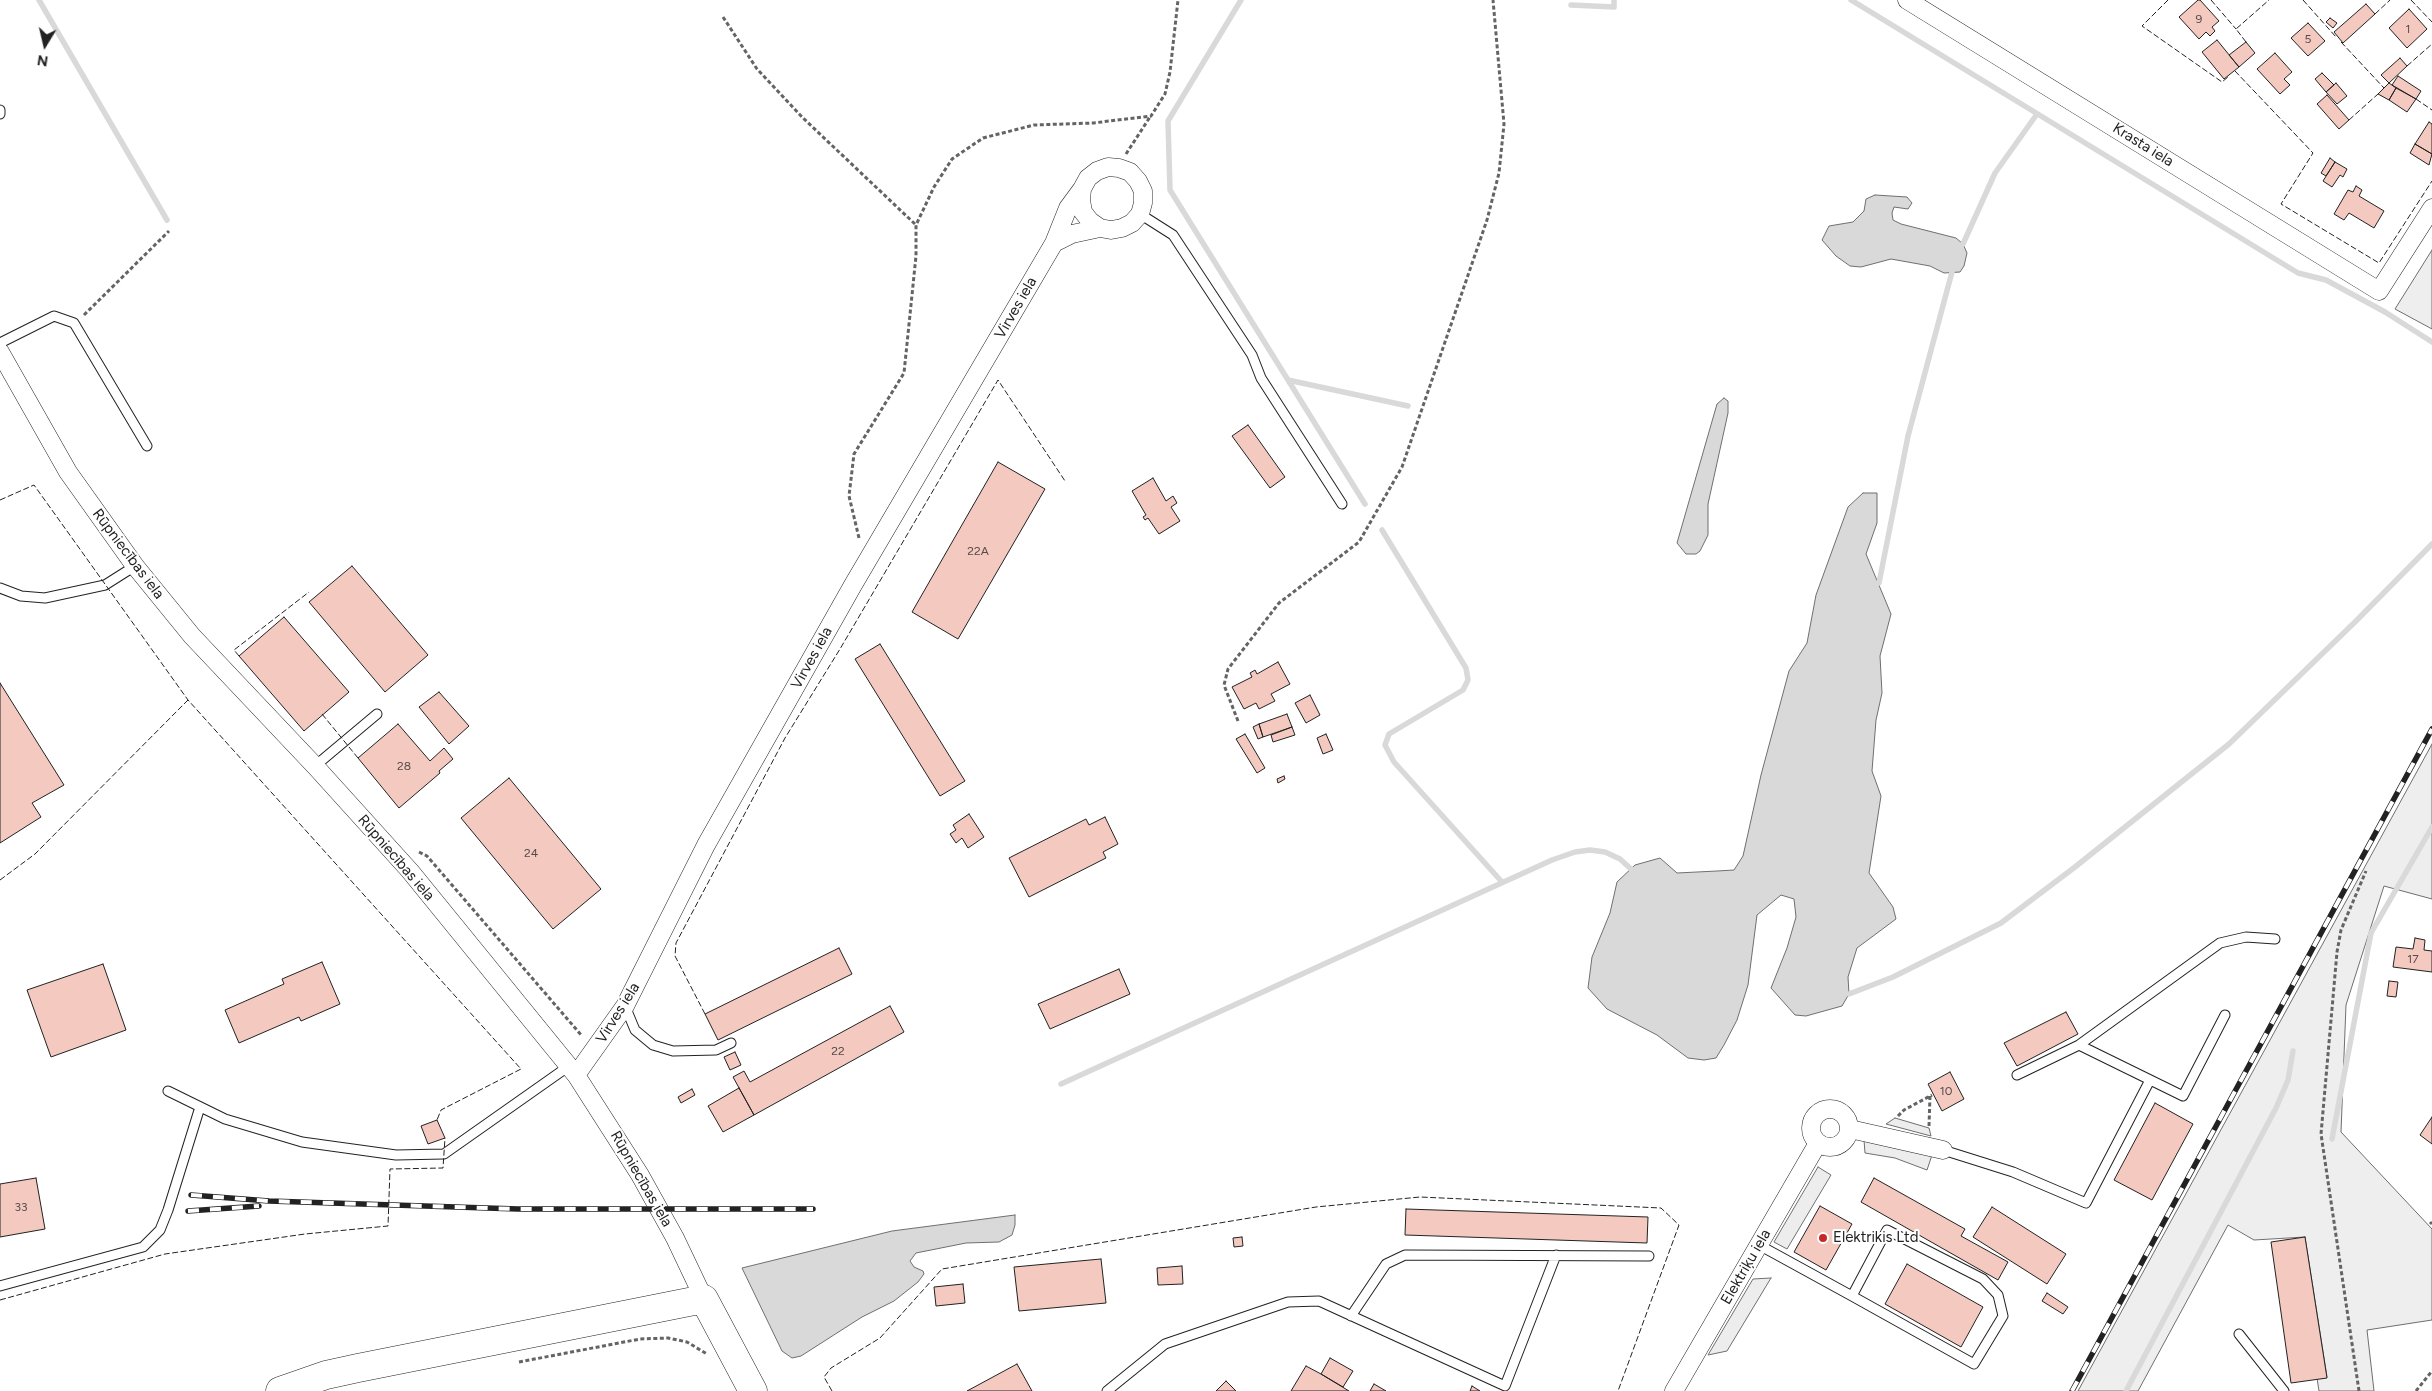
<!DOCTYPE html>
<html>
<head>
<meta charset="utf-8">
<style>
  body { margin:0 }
  #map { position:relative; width:2432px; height:1391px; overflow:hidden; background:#fff; font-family:Figtree,sans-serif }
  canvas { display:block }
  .north { position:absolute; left:20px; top:20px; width:50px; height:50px; -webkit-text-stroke:4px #fff; paint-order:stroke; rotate:189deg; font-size:14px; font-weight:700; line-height:20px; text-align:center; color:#222 }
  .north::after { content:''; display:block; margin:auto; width:18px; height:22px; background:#222; clip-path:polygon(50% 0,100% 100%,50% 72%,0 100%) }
</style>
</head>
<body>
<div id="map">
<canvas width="2432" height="1391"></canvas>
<div class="north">N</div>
</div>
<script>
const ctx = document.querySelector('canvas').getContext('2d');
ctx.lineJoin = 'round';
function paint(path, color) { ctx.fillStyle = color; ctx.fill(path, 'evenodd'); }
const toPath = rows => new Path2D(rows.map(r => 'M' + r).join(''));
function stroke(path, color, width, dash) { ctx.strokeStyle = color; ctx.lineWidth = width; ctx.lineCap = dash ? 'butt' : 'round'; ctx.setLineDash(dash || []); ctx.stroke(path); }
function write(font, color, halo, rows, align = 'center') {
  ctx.font = font + ' Figtree,sans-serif'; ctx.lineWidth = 4; ctx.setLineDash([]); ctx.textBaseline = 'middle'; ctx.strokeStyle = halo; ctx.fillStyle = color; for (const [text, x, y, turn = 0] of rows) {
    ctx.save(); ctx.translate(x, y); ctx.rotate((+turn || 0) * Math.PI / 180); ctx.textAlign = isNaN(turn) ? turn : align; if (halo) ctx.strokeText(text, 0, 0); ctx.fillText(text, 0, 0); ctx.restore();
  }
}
const green = toPath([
  [2432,250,2432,329,2395,309,2432,250],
  [2432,744,2432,899,2384,886,2346,1005,2341,1132,2432,1229,2432,1320,2367,1330,2374,1391,2319,1391,2317,1378,2327,1377,2305,1237,2254,1240,2228,1225,2138,1391,2078,1391,2432,744]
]);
const parking = toPath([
  [1895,1118,1929,1128,1931,1136,1886,1124,1895,1118],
  [1864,1140,1932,1155,1927,1170,1895,1158,1865,1153,1864,1140],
  [1818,1167,1831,1175,1787,1249,1774,1242,1818,1167],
  [1771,1278,1727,1351,1708,1355,1753,1279,1771,1278]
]);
const water = toPath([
  [1875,195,1907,197,1912,203,1908,209,1894,207,1892,213,1893,220,1901,224,1956,238,1963,244,1967,253,1964,266,1960,272,1944,273,1930,266,1891,259,1861,267,1850,266,1836,256,1822,240,1829,226,1853,222,1864,211,1866,199,1875,195],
  [1724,398,1728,401,1728,413,1708,504,1708,535,1700,551,1696,554,1686,554,1677,543,1717,404,1724,398],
  [1863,493,1877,493,1877,523,1866,554,1891,614,1880,656,1882,693,1876,720,1872,771,1881,796,1869,873,1893,907,1896,919,1857,948,1848,977,1849,994,1842,1006,1806,1016,1795,1015,1771,988,1787,948,1796,917,1794,899,1781,895,1757,915,1748,985,1737,1020,1724,1045,1716,1058,1704,1060,1688,1058,1657,1035,1607,1009,1588,988,1592,957,1610,913,1617,882,1635,865,1660,858,1677,873,1717,871,1734,870,1743,856,1761,775,1789,671,1807,643,1816,595,1848,507,1863,493],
  [1015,1215,1015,1225,1012,1235,999,1242,966,1243,916,1253,910,1261,914,1267,923,1271,924,1274,918,1282,894,1301,862,1317,801,1356,792,1358,782,1351,742,1268,892,1231,1015,1215]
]);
const stream = toPath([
  [39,0,167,220],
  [1241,0,1168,121,1170,190,1365,504],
  [1851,0,2298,273,2326,280,2385,312,2432,342],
  [1571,5,1614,7,1614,0],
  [1963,244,1995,173,2037,114],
  [1288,380,1408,406],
  [1382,530,1466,668,1468,680,1463,690,1389,734,1385,745,1394,762,1502,882],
  [1879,583,1908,436,1952,272],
  [1849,994,1893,977,2001,923,2075,867,2229,744,2355,622,2432,544],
  [1061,1084,1552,860,1575,852,1590,850,1605,852,1620,859,1631,869],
  [2332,1139,2371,933,2432,827],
  [2126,1391,2276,1108,2288,1080,2293,1051]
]);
const building = toPath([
  [2198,0,2200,0,2219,21,2212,27,2215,31,2210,36,2206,32,2199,39,2179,17,2198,0],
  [2366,4,2375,14,2343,43,2334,32,2366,4],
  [2409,9,2427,29,2407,48,2389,28,2409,9],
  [2330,18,2337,23,2333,28,2326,22,2330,18],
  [2308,23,2325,41,2308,56,2291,38,2308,23],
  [2217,40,2239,67,2224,79,2202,52,2217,40],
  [2246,42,2255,53,2239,67,2229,55,2246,42],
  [2275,53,2292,72,2284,79,2290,85,2280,94,2257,69,2275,53],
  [2400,58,2407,66,2389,83,2381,75,2400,58],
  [2322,73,2334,85,2326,92,2315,79,2322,73],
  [2398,76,2421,91,2416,99,2392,85,2398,76],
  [2336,83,2347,96,2337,104,2326,92,2336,83],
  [2389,83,2396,88,2389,100,2378,94,2389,83],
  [2396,88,2416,99,2407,112,2389,100,2396,88],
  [2327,95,2349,120,2339,129,2317,104,2327,95],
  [2429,122,2432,124,2432,154,2415,144,2429,122],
  [2415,144,2432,154,2429,165,2410,153,2415,144],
  [2330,158,2335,162,2326,176,2321,173,2330,158],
  [2335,162,2347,169,2343,177,2340,175,2332,187,2323,181,2335,162],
  [2356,186,2362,190,2359,196,2384,211,2374,228,2349,213,2344,220,2334,214,2348,190,2353,192,2356,186],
  [1248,425,1285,477,1270,488,1232,436,1248,425],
  [998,462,1045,489,958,639,912,612,998,462],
  [1153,478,1166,501,1173,496,1177,503,1171,507,1180,521,1159,534,1148,518,1145,520,1143,517,1146,515,1132,491,1153,478],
  [352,566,428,655,385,692,309,602,352,566],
  [284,617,349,692,304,731,239,656,284,617],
  [880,644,965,781,940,796,855,659,880,644],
  [1278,662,1290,684,1271,694,1275,701,1259,709,1256,703,1244,709,1232,687,1252,677,1250,673,1255,670,1257,674,1278,662],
  [0,683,64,785,32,803,41,817,0,843,0,683],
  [439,692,469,726,449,744,419,707,439,692],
  [1310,695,1320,715,1306,723,1295,703,1310,695],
  [1287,714,1292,727,1263,737,1259,724,1287,714],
  [398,724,430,761,444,748,453,759,439,771,440,773,399,808,358,758,398,724],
  [1259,724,1263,737,1258,739,1253,727,1259,724],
  [1292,727,1295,735,1273,742,1271,735,1292,727],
  [1245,734,1265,768,1257,773,1236,739,1245,734],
  [1326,734,1333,750,1323,754,1317,738,1326,734],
  [1284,776,1285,779,1278,783,1277,779,1284,776],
  [509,778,601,889,553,929,461,818,509,778],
  [969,814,984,837,968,848,962,838,956,843,950,834,956,830,953,825,969,814],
  [1105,817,1118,844,1103,852,1106,858,1029,897,1009,858,1086,819,1089,825,1105,817],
  [2415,938,2425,940,2424,950,2432,951,2432,972,2393,967,2396,947,2413,949,2415,938],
  [839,948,852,974,718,1040,705,1014,839,948],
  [322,962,340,1004,301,1021,299,1017,239,1043,225,1010,284,984,282,979,322,962],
  [103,964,126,1030,51,1057,27,990,103,964],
  [1119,969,1130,994,1050,1029,1038,1004,1119,969],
  [2389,981,2398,982,2396,997,2387,996,2389,981],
  [890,1006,904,1032,754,1115,733,1077,744,1071,750,1082,890,1006],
  [2066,1012,2078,1034,2017,1066,2004,1043,2066,1012],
  [735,1052,741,1065,730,1070,724,1057,735,1052],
  [1950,1072,1964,1099,1942,1111,1928,1084,1950,1072],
  [739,1088,754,1115,723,1132,708,1106,739,1088],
  [692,1089,695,1095,681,1103,678,1097,692,1089],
  [2155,1103,2193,1124,2152,1200,2114,1180,2155,1103],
  [2432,1117,2432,1144,2420,1135,2432,1117],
  [437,1120,445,1138,428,1144,421,1126,437,1120],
  [36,1178,45,1229,0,1237,0,1184,36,1178],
  [1874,1178,1965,1229,1961,1236,2008,1262,1998,1280,1861,1202,1874,1178],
  [1820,1206,1852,1224,1826,1270,1794,1252,1820,1206],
  [1992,1207,2066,1254,2047,1284,1973,1237,1992,1207],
  [1406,1209,1648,1217,1647,1243,1405,1235,1406,1209],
  [1242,1237,1243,1246,1234,1247,1233,1238,1242,1237],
  [2305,1237,2327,1378,2291,1383,2271,1242,2305,1237],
  [1101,1259,1106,1303,1019,1311,1014,1267,1101,1259],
  [1907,1264,1983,1307,1961,1347,1885,1304,1907,1264],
  [1182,1266,1183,1284,1158,1285,1157,1268,1182,1266],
  [963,1284,965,1303,936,1306,934,1287,963,1284],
  [2047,1293,2068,1307,2063,1314,2042,1301,2047,1293],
  [1330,1358,1353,1371,1343,1387,1321,1374,1330,1358],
  [1017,1364,1032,1391,967,1391,1017,1364],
  [1306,1366,1321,1374,1349,1391,1291,1391,1306,1366],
  [1226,1381,1236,1391,1216,1391,1226,1381],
  [1374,1384,1386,1391,1370,1391,1374,1384],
  [1472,1386,1480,1391,1470,1391,1472,1386]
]);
const path = toPath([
  [723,17,757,69,803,118,916,225],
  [1126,154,1150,117],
  [84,315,169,231],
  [859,538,849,496,854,454,904,373,916,256,916,225,934,187,952,159,983,138,1034,125,1093,123,1151,116,1165,94,1170,72,1178,0],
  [1238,721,1224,685,1228,669,1279,603,1359,542,1402,467,1487,220,1499,173,1504,124,1493,0],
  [419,852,427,856,582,1036],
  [1898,1116,1904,1110,1932,1095],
  [1929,1126,1930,1096],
  [2430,1222,2432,1224],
  [519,1362,640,1339,668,1338,687,1342,707,1354],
  [2359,1391,2321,1134,2337,952,2341,930,2366,871],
  [2416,1391,2432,1371]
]);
const service = toPath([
  [0,110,0,114],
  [1140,214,1173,235,1252,355,1261,378,1342,504],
  [0,343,54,316,74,323,147,446],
  [0,588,21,596,45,598,105,585,135,566],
  [315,766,377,714],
  [625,1006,635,1030,653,1045,673,1051,716,1050,731,1043],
  [2079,1045,2183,1096,2225,1015],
  [2017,1075,2079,1045,2220,943,2246,937,2275,939],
  [168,1091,225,1119,302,1142,396,1155,444,1154,569,1066],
  [1943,1150,2013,1172,2086,1203,2150,1080],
  [1759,1245,1852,1296,1974,1364,2003,1316,1998,1295,1983,1279,1887,1230,1852,1296],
  [0,1286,143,1247,160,1230,168,1210,200,1107],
  [1351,1316,1386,1264,1405,1255,1649,1256],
  [2239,1334,2284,1391],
  [1107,1391,1165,1344,1288,1302,1319,1301,1505,1386,1556,1255]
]);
const minor = toPath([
  [1907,0,2379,291,2432,208],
  [1054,243,1072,234,1100,228,1111,230,1122,228,1132,223,1140,214,1143,203,1143,191,1138,181,1130,172,1119,168,1108,167,1097,171,1088,178,1082,189,1081,200,1083,212,1090,221,1100,228],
  [0,352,68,472,135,566,192,636,315,766,410,871,576,1075,640,1175,675,1238,704,1299],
  [576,1075,625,1006,706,845,853,585,1054,243,1068,208,1082,189],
  '1811 1128a19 19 0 1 1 38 0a19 19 0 1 1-38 0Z',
  [1850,1129,1943,1150],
  [1674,1391,1818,1143]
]);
const primary = toPath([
  [280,1391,326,1375,358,1368,704,1299,753,1391]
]);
const rail = toPath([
  [191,1195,269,1201,518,1209,813,1209],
  [188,1211,259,1206],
  [2072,1391,2432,729]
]);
const fence = toPath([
  [2168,0,2142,26,2222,82,2229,76],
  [2211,0,2236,29],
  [2303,0,2336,37],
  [2411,0,2432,22],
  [2375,14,2390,0],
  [2246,42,2236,29,2269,0],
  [2341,42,2384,88],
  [2407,66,2432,44],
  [2235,71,2313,153,2281,204,2379,263,2432,181],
  [2416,99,2432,110],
  [2349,120,2378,94],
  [0,500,34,485,188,700,521,1069,441,1110,437,1120],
  [239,656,234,650,309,592],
  [322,714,358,758],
  [0,880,35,854,188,700],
  [705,1014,675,956,676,943,785,738,840,649,998,380,1065,481],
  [0,1300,165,1254,305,1234,388,1226,390,1169,443,1168,445,1138],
  [832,1391,824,1377,831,1368,880,1338,942,1269,1316,1207,1420,1197,1661,1208,1679,1225,1618,1391]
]);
const markers = [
  [1823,1238,5,"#c62828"]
];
const numberNames = [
  ["9",2199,19],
  ["1",2408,29],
  ["5",2308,39],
  ["22A",978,551],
  ["28",404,766],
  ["24",531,853],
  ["17",2413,959],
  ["22",838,1051],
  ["10",1946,1091],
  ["33",21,1207]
];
const streetNames = [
  ["Krasta iela",2143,145,32],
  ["Virves iela",1016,308,-60],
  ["Rūpniecības iela",128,554,53],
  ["Virves iela",812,658,-61],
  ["Rūpniecības iela",396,858,49],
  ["Virves iela",618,1013,-58],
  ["Rūpniecības iela",641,1179,60],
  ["Elektriķu iela",1746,1267,-60]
];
const poiNames = [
  ["Elektrikis Ltd",1833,1238]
];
paint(green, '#eee');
stroke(green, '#6f6f6f', 1);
paint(parking, '#ededed');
stroke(parking, '#6f6f6f', 1);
paint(water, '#d9d9d9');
stroke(water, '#6f6f6f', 1);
stroke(stream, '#d9d9d9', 5.5);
paint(building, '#f3c9c0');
stroke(building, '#222', 1);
stroke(service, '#222', 11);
stroke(minor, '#222', 19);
stroke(primary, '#222', 29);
stroke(path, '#646464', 3, [4, 2.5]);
stroke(service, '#fff', 9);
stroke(minor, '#fff', 18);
stroke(primary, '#fff', 28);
stroke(rail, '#222', 5.5);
stroke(rail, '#fff', 4, [11]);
stroke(fence, '#222', 1, [6, 2.5]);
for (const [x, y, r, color] of markers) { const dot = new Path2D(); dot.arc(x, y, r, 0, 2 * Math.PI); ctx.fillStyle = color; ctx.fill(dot); stroke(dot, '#fff', 2); }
write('12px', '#564c4a', null, numberNames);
write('15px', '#222', '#fff', streetNames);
write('15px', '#222', '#fff', poiNames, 'left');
</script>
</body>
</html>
